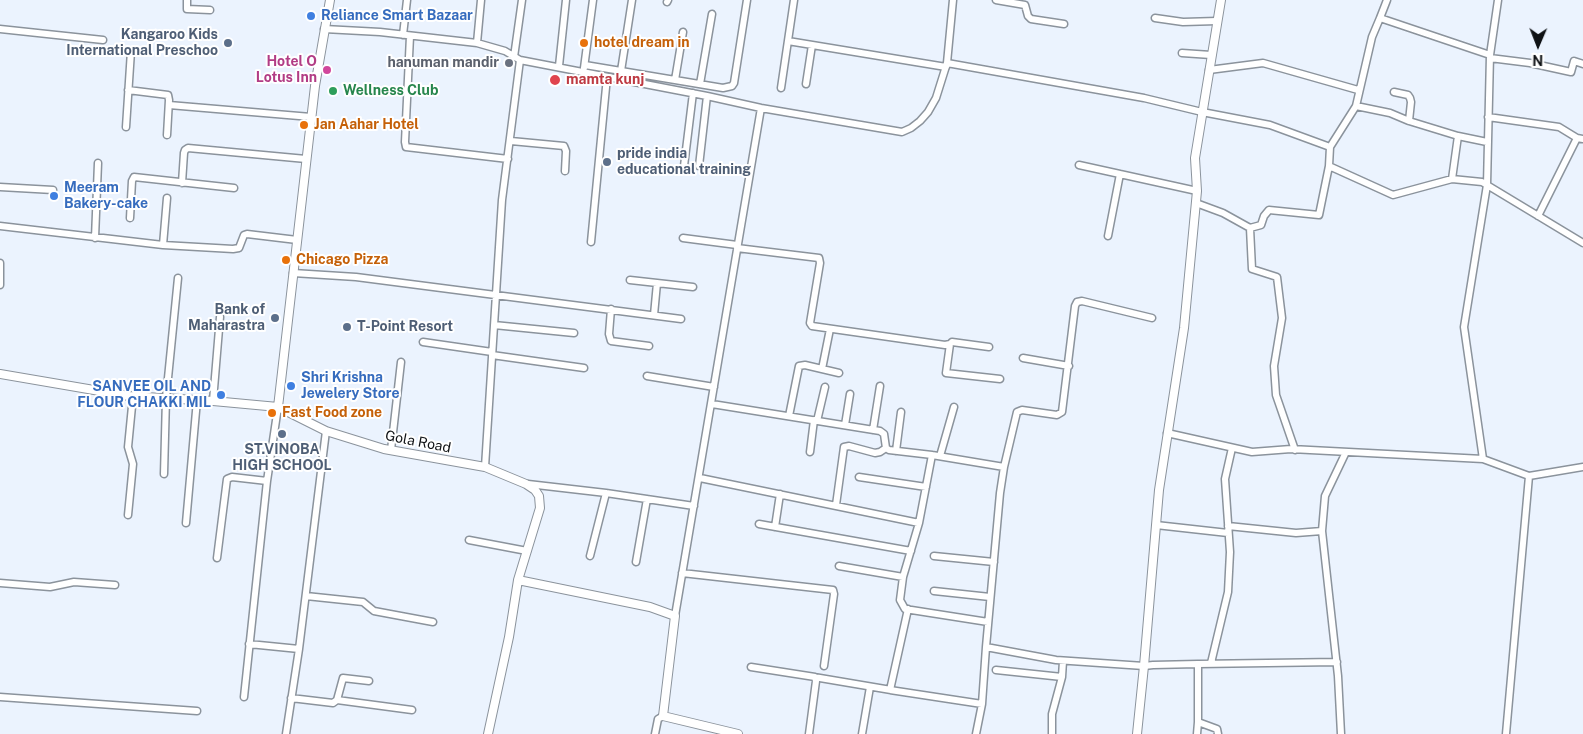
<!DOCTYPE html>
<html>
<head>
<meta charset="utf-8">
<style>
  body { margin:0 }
  #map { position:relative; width:1583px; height:734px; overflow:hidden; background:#ebf3fe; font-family:"Public Sans",sans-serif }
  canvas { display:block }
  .north { position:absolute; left:1513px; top:20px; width:50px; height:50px; -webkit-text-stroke:4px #fff; paint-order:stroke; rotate:181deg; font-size:14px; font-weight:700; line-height:20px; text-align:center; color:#0f1215 }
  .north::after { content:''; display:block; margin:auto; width:18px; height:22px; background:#0f1215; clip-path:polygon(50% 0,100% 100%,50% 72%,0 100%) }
</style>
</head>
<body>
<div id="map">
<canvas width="1583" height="734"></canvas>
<div class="north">N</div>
</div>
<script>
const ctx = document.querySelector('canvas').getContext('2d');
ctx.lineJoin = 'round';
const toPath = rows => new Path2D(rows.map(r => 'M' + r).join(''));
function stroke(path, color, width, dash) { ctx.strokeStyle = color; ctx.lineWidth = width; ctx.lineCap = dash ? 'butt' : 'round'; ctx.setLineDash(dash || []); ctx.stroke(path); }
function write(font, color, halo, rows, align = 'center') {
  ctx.font = font + ' "Public Sans",sans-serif'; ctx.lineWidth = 4; ctx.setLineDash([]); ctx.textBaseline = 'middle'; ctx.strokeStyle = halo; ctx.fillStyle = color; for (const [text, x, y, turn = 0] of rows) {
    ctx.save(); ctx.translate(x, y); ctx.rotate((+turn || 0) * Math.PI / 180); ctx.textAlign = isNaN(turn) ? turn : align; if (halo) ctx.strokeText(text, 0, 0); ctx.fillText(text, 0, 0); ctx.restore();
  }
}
const minor = toPath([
  [187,0,187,9,210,10],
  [996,0,1025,5,1028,16,1031,19,1064,24],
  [1387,0,1380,18,1490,55],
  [667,2,668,0],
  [1155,18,1183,22,1217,21],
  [1380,18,1372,37,1356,106,1390,113,1409,121,1458,136,1452,179],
  [0,29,103,40],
  [324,29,380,32,477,43,505,51,520,60,707,96,761,108,902,132,911,128,920,121,928,112,936,98,947,63,953,0],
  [403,35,407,0],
  [410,36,405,142,406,147,508,159],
  [788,41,946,67],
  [477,43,481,0],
  [1182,53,1211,55],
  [514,57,522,0],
  [1490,58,1530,63,1571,72,1574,61,1583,64],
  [947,63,1144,98,1202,112,1270,125,1330,147],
  [585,65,621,71,632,0],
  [559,66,566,0],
  [584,68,593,0],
  [1209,70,1263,63,1358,90],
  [621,71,723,88,732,86,734,83,747,0],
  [675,80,683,32],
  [700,84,712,14],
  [806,84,812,45],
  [781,88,794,0],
  [128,90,168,95,169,100,167,135],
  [1394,92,1408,95,1410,98,1411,102,1409,121],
  [169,105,311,117],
  [1356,106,1330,147,1329,166,1393,195,1452,179,1482,182,1583,243],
  [1488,117,1559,127,1577,138],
  [126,127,131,51],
  [1458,136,1487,142],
  [511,141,564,146,566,151,565,171],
  [1079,165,1197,191],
  [684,166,693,93],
  [699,166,707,96],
  [182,183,184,153,185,150,188,148,306,159],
  [0,187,53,190],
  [1196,203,1223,213,1250,228,1252,269,1277,277,1282,318,1274,366,1276,395,1295,450],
  [1538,216,1577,138,1583,139],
  [130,218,132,181,134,177,234,188],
  [0,226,163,245,233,249,239,248,244,235,247,234,297,240],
  [1250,228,1261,225,1264,216,1269,210,1319,215,1329,166],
  [1108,236,1120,174],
  [95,238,98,163],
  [683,238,737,245],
  [591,242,607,77],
  [163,245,167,198],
  [737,248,819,258,820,263,810,323,812,326,945,345,950,344,952,342,989,347],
  [0,263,0,285],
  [293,273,356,277,681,319],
  [630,280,693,287],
  [611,309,609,334,611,341,649,346],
  [654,315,657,283],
  [494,325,574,333],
  [423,342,492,352],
  [950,344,946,373,1000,379],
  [492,355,584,368],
  [1023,358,1069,366],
  [822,369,830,329],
  [647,376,714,387],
  [213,401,220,317],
  [712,404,880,431,884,434,886,448,889,450,932,455,1004,467],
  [789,416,799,366,805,365,839,373],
  [817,421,825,387],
  [845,425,850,394],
  [873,430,880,386],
  [1167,433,1252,452,1291,449,1483,459,1529,476,1583,467],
  [391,450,401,362],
  [896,451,901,412],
  [810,452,814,420],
  [932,455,919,523,903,577,900,600,905,609,988,622],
  [940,456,954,407],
  [1483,459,1464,327,1487,185,1490,55,1498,0],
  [485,467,502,200,520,60],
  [164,474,166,398,178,278],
  [859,477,926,487],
  [700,478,919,523],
  [528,484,606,493,694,506],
  [836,505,844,447,849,446,875,453,880,452,886,448],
  [128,515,133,464,128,447,133,396],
  [186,523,197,400],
  [759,524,911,551],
  [1156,525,1228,533],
  [1228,526,1296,533,1322,531],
  [775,527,780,494],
  [469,540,527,551],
  [590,556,606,493],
  [934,556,994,562],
  [217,558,227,479,232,477,267,481],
  [636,562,647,499],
  [839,566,903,577],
  [682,573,833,590,834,594,824,666],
  [0,583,50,587,74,582,115,585],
  [934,591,990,597],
  [306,596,363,602,374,611,433,622],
  [908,609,890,690,982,704],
  [675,616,761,108],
  [249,644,299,649],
  [986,647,1000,493,1004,467,1017,412,1022,410,1057,415,1062,412,1075,306,1077,302,1082,301,1152,318],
  [1211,663,1228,592,1230,552,1225,479,1232,448],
  [1198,664,1198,722,1217,729,1218,734],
  [751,667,815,677,816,681,809,734],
  [996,670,1062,677],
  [814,677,891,690],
  [0,697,197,711],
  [244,697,267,481,278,407],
  [291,698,333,703,337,700,343,678,369,681],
  [337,700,412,710],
  [286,734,299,649,326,431],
  [655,734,658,719,663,716],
  [862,734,870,687],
  [976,734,982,704,986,647,1056,660,1144,666,1153,665,1198,664,1337,662],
  [1052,734,1052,714,1062,677,1063,661],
  [1197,734,1198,722],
  [1341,734,1338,676,1322,531,1325,496,1346,452],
  [1506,734,1529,476]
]);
const tertiary = toPath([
  [330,0,315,86,278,407,326,431,384,449,485,467,526,484,535,490,539,496,540,508,518,580,509,637,488,734],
  [0,374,129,396,213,401,278,407],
  [518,580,650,607,675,616,663,716,738,734],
  [1137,734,1144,666,1159,490,1184,328,1197,191,1195,158,1221,0]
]);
const markers = [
  [311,16,5,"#3f7fe0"],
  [228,43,5,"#5c6f8a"],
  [584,43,5,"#e8710a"],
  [509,63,5,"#6b7280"],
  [327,70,5,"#d1479c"],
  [555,80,6,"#e0444e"],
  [333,91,5,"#2e9e5b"],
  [304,125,5,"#e8710a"],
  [607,162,5,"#5c6f8a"],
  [54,196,5,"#3f7fe0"],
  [286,260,5,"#e8710a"],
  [275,318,5,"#5c6f8a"],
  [347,327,5,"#5c6f8a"],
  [291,386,5,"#3f7fe0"],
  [221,395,5,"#3f7fe0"],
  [272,413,5,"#e8710a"],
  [282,434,5,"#5c6f8a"]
];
const shopNames = [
  ["Reliance Smart Bazaar",321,16],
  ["Meeram",64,188],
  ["Bakery-cake",64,204],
  ["Shri Krishna",301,378],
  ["Jewelery Store",301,394],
  ["SANVEE OIL AND",211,387,"right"],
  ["FLOUR CHAKKI MIL",211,403,"right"]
];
const serviceNames = [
  ["Kangaroo Kids",218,35],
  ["International Preschoo",218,51],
  ["pride india",617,154,"left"],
  ["educational training",617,170,"left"],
  ["Bank of",265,310],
  ["Maharastra",265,326],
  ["T-Point Resort",357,327,"left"],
  ["ST.VINOBA",282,450,"center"],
  ["HIGH SCHOOL",282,466,"center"]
];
const foodNames = [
  ["hotel dream in",594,43],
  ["Jan Aahar Hotel",314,125],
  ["Chicago Pizza",296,260],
  ["Fast Food zone",282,413]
];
const hotelNames = [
  ["Hotel O",317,62],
  ["Lotus Inn",317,78]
];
const worshipNames = [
  ["hanuman mandir",499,63]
];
const healthNames = [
  ["mamta kunj",566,80]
];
const leisureNames = [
  ["Wellness Club",343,91]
];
const streetNames = [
  ["Gola Road",418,442,11]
];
stroke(minor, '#8b939c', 9);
stroke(tertiary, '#8b939c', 10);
stroke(minor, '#fff', 6);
stroke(tertiary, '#fff', 8);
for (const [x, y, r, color] of markers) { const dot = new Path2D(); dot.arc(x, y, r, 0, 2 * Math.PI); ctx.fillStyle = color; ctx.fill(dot); stroke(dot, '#fff', 2); }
write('bold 14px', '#366cbe', '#fff', shopNames, 'left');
write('bold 14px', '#4e5e75', '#fff', serviceNames, 'right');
write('bold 14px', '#c56008', '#fff', foodNames, 'left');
write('bold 14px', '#b23c85', '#fff', hotelNames, 'right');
write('bold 14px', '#5b616d', '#fff', worshipNames, 'right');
write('bold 14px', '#be3a42', '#fff', healthNames, 'left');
write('bold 14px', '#27864d', '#fff', leisureNames, 'left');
write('14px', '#0f1215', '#fff', streetNames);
</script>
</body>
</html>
